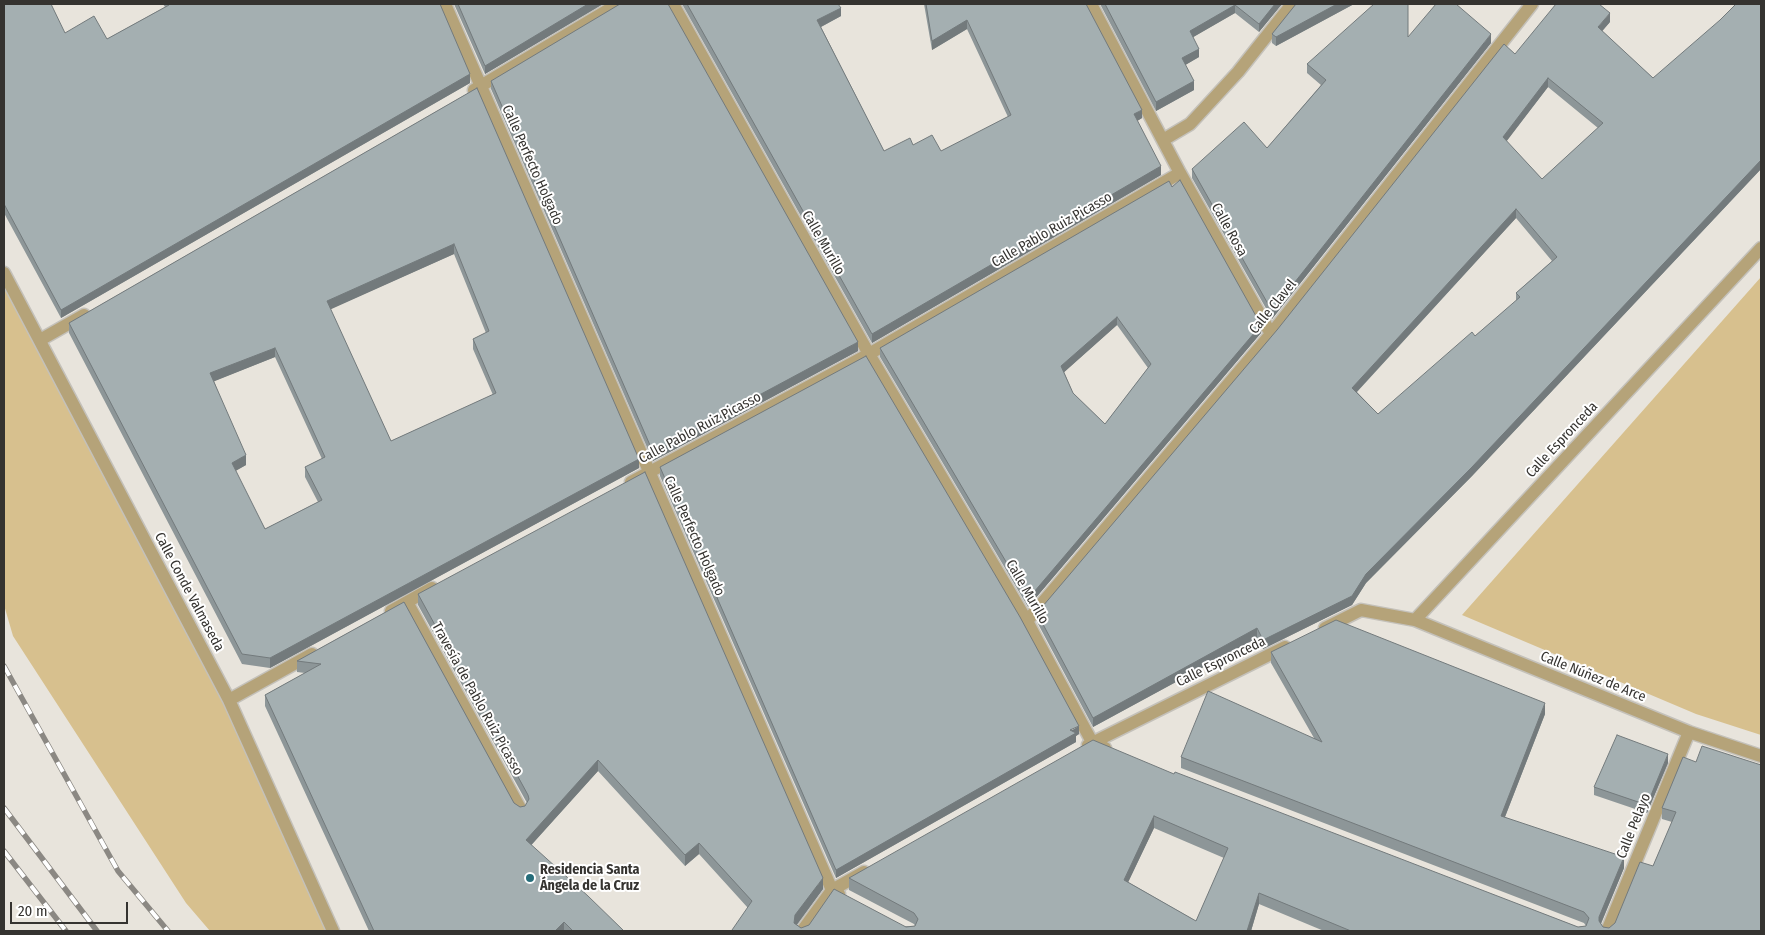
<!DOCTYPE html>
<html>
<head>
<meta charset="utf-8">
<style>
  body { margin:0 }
  #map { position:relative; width:1765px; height:935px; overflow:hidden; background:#e8e4dc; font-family:"Fira Sans Condensed",sans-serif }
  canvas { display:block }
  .frame { position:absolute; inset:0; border:5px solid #353330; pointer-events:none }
  .scale { position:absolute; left:10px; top:902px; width:118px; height:22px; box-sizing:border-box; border:2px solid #353330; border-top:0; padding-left:6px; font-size:15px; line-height:18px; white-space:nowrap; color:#353330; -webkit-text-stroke:4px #fff; paint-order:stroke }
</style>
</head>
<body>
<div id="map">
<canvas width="1765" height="935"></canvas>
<div class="frame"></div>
<div class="scale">20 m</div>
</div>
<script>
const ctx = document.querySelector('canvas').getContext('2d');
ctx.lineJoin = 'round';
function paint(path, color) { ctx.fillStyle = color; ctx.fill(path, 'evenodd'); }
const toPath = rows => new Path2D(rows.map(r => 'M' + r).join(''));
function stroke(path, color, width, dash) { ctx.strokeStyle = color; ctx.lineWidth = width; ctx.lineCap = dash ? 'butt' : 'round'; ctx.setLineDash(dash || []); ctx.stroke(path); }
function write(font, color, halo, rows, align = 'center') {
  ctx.font = font + ' "Fira Sans Condensed",sans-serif'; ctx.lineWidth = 4; ctx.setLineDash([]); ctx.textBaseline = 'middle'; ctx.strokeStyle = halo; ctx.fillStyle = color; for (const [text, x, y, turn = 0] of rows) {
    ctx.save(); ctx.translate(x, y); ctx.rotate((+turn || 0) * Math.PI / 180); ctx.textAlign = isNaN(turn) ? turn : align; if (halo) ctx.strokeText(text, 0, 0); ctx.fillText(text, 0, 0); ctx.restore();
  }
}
const green = toPath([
  [4,273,229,700,333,931,210,931,186,903,13,636,4,605],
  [1761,277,1761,735,1696,714,1462,615]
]);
const minor = toPath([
  [445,4,832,890,839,894],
  [673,4,869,354,1027,621,1092,742,1105,748],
  [1091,4,1180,173,1271,334],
  [474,90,618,4],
  [1163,140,1190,124,1238,72,1292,4],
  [4,273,229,700,333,931],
  [40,340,84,315],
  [631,482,869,354,1180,173],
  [407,602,521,810],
  [391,611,432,588],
  [1415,620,1689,732,1761,756],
  [1027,621,1271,334,1532,4],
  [1325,628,1361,610,1415,620,1761,248],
  [229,700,312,654],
  [1088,745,1285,647],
  [802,931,832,890,864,872],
  [1607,931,1689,732]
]);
const rail = toPath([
  [4,666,118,871,168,931],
  [4,808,97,931],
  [4,851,66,931]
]);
const wall = toPath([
  [4,4,65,33,107,39,165,7,163,4,440,4,470,83,61,318,4,213],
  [454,4,603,4,485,74],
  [682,4,838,4,841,16,821,27,884,151,913,145,941,151,1008,117,967,29,932,50,924,4,1086,4,1142,118,1137,121,1161,175,872,343],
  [1100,4,1282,4,1259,32,1235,13,1193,37,1199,57,1185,65,1194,90,1156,111],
  [1296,4,1354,4,1276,46,1272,43,1272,34],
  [1761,4,1761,169,1472,476,1366,583,1352,605,1263,649,1257,638,1093,727,1037,622,1037,613,1515,54,1610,22,1602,31,1653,78],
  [1548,87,1598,128,1542,179,1506,141],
  [1516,218,1552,261,1516,293,1516,301,1475,336,1378,414,1357,392],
  [1408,37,1491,43,1272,319,1192,178,1192,169,1267,148,1321,85,1307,73,1307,64],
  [491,81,858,351,653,461,491,89],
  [477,88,639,468,270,668,242,664,69,333,69,323],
  [454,254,486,333,473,339,473,349,493,395,391,441,330,309],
  [275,357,322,459,305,467,305,477,318,502,265,529,235,471,246,465,214,381],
  [1172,187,1261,333,1028,607,880,357,880,348],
  [1117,325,1148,368,1105,424,1073,393,1064,372],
  [660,467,1079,734,1076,736,1076,742,836,878,660,476],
  [418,594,823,889,797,925,801,928,915,926,914,924,849,890,849,878,1174,774,1578,927,1586,926,1584,923,1181,768,1181,757,1314,738,1271,663,1271,652,1545,714,1505,817,1624,868,1601,924,1603,927,1609,928,1615,923,1653,866,1672,822,1662,819,1662,808,1683,757,1761,931,1324,931,1259,904,1251,931,732,931,748,908,699,854,685,866,598,771,531,845,624,931,369,931,265,706,265,695,305,673,297,672,297,661,404,602,514,803,520,807,525,806,527,803,418,605],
  [1154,828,1224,858,1196,921,1128,882],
  [1668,763,1647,813,1594,795,1594,787]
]);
const shadedWall = toPath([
  [588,4,603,4,485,74,485,66],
  [1275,4,1282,4,1259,32,1259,24],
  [1337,4,1354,4,1276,46,1276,37],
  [1235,5,1235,13,1190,39,1190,31],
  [841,8,841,16,817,29,817,20],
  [1610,13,1610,22,1598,36,1598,27],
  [967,20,967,29,932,50,932,41],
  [1491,34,1491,43,1272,319,1272,311],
  [1199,49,1199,57,1182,67,1182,58],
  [470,74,470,83,61,318,61,310],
  [1548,78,1548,87,1503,146,1503,137],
  [1194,81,1194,90,1156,111,1156,102],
  [1142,110,1142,118,1134,123,1134,114],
  [1761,160,1761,169,1472,476,1366,583,1352,605,1263,649,1263,640],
  [1161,166,1161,175,872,343,872,334],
  [1516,209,1516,218,1352,397,1352,388],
  [454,244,454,254,327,311,327,301],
  [1117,317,1117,325,1061,375,1061,366],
  [1261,325,1261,333,1028,607,1028,599],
  [858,342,858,351,653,461,653,452],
  [275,348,275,357,210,383,210,373],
  [246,455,246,465,232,473,232,463],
  [639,459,639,468,270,668,270,658],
  [1257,628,1257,638,1093,727,1093,718],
  [1545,703,1545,714,1501,827,1501,816],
  [1079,726,1079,734,1076,736,1076,742,836,878,836,870],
  [1668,754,1668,763,1647,813,1647,805],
  [598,760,598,771,526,851,526,840],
  [1154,816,1154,828,1124,891,1124,880],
  [699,843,699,854,685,866,685,855],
  [1624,857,1624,868,1599,928,1599,931,1599,917],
  [823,878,823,889,795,927,794,923,795,915],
  [1259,893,1259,904,1251,931,1247,931],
  [564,922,564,931,555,931]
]);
const building = toPath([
  [4,4,51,4,65,33,94,16,107,39,169,5,168,4,440,4,470,74,61,310,4,204,4,4],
  [458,4,588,4,485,66,458,4],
  [620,4,668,4,858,342,653,452,491,81,620,4],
  [687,4,838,4,841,8,817,20,884,151,910,138,913,145,932,135,941,151,1011,115,967,20,932,41,926,4,1086,4,1142,110,1134,114,1161,166,872,334,687,4],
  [1105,4,1275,4,1259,24,1235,5,1190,31,1199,49,1182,58,1194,81,1156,102,1105,4],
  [1296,4,1337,4,1276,37,1272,34,1296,4],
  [1374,4,1408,4,1408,37,1436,4,1456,4,1491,34,1272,311,1192,169,1244,122,1267,148,1326,80,1307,64,1374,4],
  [1556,4,1599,4,1610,13,1598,27,1653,78,1720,20,1736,4,1761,4,1761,160,1472,467,1366,574,1352,596,1263,640,1257,628,1093,718,1037,613,1277,330,1504,44,1515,54,1556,4],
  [1548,78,1603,123,1542,179,1503,137,1548,78],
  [1516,209,1557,257,1516,293,1520,297,1475,336,1472,332,1378,414,1352,388,1516,209],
  [477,88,639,459,270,658,242,654,69,323,477,88],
  [454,244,489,331,473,339,496,393,391,441,327,301,454,244],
  [275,348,325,457,305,467,322,500,265,529,232,463,246,455,210,373,275,348],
  [1180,180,1261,325,1028,599,880,348,1169,181,1172,187,1180,180],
  [1117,317,1151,364,1105,424,1073,393,1061,366,1117,317],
  [866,356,1020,617,1079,726,1070,730,1076,733,836,870,660,467,866,356],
  [645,472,823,878,795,915,794,923,801,928,809,925,834,889,906,927,915,926,918,919,914,913,849,878,1093,740,1174,774,1175,772,1578,927,1586,926,1589,918,1584,912,1181,757,1208,691,1322,742,1271,652,1336,620,1545,703,1501,816,1624,857,1599,917,1599,921,1603,927,1609,928,1615,923,1640,862,1653,866,1676,812,1662,808,1683,757,1696,762,1702,746,1761,765,1761,931,1351,931,1259,893,1247,931,733,931,732,930,752,901,699,843,685,855,598,760,526,840,588,896,624,931,573,931,564,922,555,931,374,931,265,695,321,664,297,661,404,602,514,803,520,807,525,806,529,799,528,795,418,594,645,472],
  [1154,816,1228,848,1196,921,1124,880,1154,816],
  [1617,735,1668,754,1647,805,1594,787,1617,735]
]);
const markers = [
  [530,878,5,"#266d7a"]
];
const streetNames = [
  ["Calle Perfecto Holgado",532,165,66],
  ["Calle Pablo Ruiz Picasso",1052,230,-30],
  ["Calle Rosa",1229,230,61],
  ["Calle Murillo",823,243,60],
  ["Calle Clavel",1273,307,-51],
  ["Calle Pablo Ruiz Picasso",700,428,-28],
  ["Calle Espronceda",1562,440,-47],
  ["Calle Perfecto Holgado",694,536,66],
  ["Calle Conde Valmaseda",189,592,62],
  ["Calle Murillo",1027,592,60],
  ["Calle Espronceda",1221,662,-26],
  ["Calle Núñez de Arce",1593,677,22],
  ["Travesía de Pablo Ruiz Picasso",477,699,61],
  ["Calle Pelayo",1634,826,-68]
];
const poiNames = [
  ["Residencia Santa",540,870],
  ["Ángela de la Cruz",540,886]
];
paint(green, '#d7c08e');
stroke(minor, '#c4c1ba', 15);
stroke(minor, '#b5a379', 12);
stroke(rail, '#8b8883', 5.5);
stroke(rail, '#fff', 4, [11]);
paint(wall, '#8d9698');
paint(shadedWall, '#737a7c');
paint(building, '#a4afb1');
stroke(building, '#737a7c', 1);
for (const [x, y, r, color] of markers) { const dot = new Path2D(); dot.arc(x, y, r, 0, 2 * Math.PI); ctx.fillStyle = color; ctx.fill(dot); stroke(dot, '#fff', 2); }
write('14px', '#353330', '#fff', streetNames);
write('bold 14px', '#353330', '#fff', poiNames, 'left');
</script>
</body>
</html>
